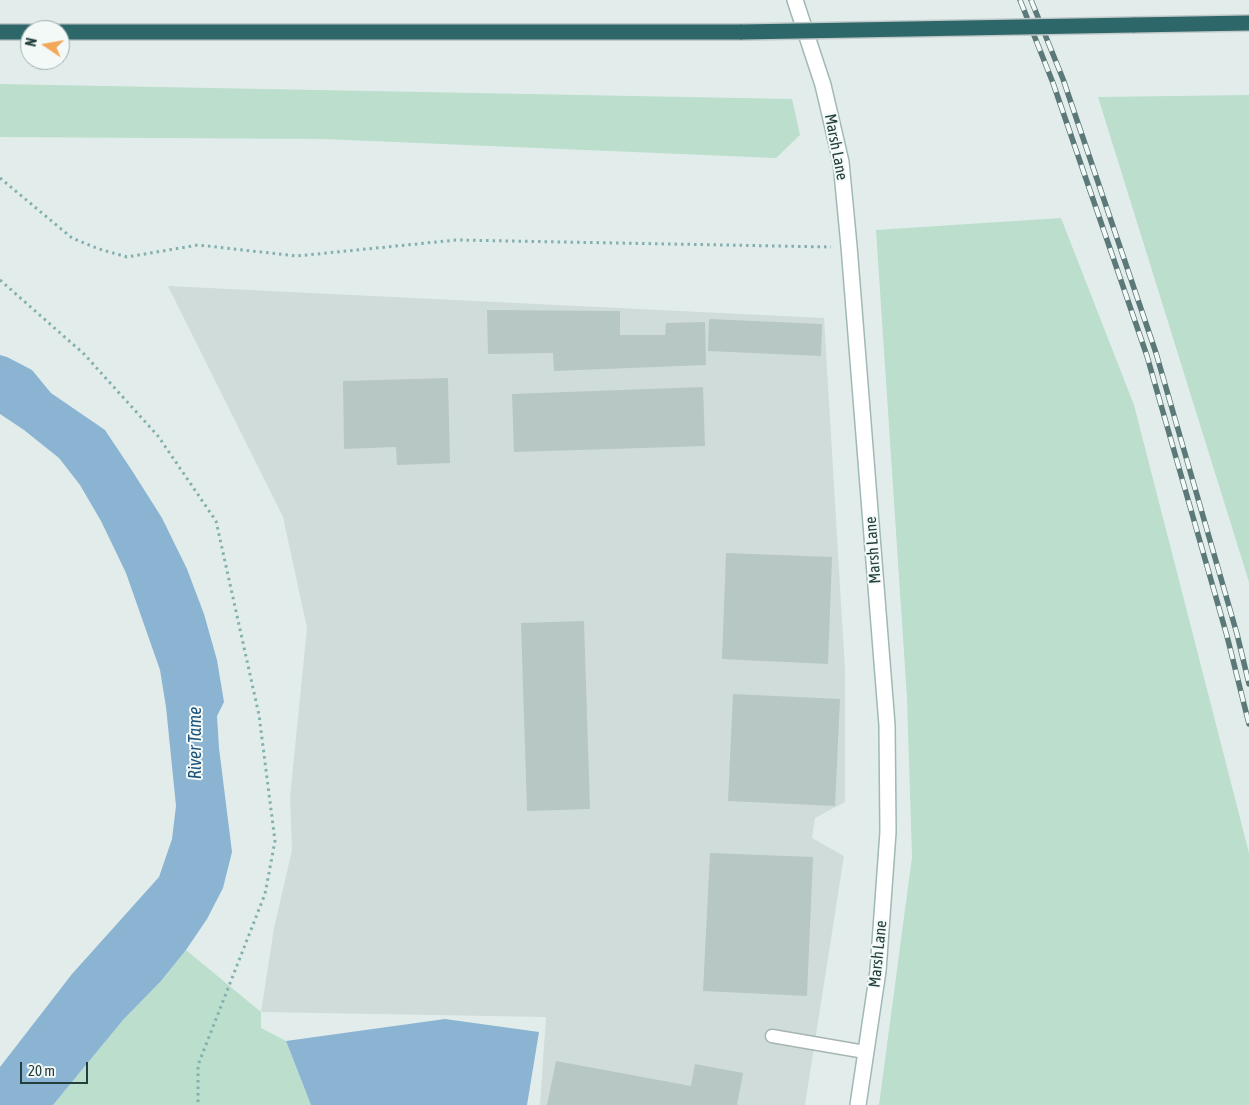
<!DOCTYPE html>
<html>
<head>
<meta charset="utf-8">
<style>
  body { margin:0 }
  #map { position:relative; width:1249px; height:1105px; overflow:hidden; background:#e2edeb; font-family:"Asap Condensed",sans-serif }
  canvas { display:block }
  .north { position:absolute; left:20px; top:20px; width:50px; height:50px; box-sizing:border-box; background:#f3f9f7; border:1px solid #9faead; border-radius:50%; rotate:282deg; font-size:14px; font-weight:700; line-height:20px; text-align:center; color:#223e3d }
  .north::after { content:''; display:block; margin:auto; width:18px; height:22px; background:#f3a75a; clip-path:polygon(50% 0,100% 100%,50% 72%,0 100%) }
  .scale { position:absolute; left:20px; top:1062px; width:68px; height:22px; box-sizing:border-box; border:2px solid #223e3d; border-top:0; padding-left:6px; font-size:15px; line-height:18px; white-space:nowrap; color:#223e3d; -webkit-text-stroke:4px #f3f9f7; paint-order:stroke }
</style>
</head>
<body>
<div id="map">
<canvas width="1249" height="1105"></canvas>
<div class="north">N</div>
<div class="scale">20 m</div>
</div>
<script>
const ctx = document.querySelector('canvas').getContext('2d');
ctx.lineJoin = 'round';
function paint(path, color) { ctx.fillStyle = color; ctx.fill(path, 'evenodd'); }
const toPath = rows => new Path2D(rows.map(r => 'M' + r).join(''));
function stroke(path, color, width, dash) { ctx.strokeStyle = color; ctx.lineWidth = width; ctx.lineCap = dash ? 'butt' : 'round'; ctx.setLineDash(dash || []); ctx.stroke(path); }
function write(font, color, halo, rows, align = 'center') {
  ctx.font = font + ' "Asap Condensed",sans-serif'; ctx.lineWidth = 4; ctx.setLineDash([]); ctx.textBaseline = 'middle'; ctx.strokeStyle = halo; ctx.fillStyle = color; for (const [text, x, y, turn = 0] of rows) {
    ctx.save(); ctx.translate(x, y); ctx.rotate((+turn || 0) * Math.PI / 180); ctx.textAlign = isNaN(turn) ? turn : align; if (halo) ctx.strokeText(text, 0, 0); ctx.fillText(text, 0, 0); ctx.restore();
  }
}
const built = toPath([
  [168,286,824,318,845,670,845,802,815,818,812,838,844,856,805,1105,540,1105,546,1017,261,1012,274,928,292,850,290,797,307,628,283,517]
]);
const green = toPath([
  [0,84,792,99,800,135,776,158,323,139,0,137],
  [1249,95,1249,582,1098,97],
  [1061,218,1134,405,1249,853,1249,1105,879,1105,912,857,907,698,876,230],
  [186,950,261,1012,261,1028,286,1041,311,1105,53,1105,123,1020,161,981]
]);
const water = toPath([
  [0,355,7,357,32,370,51,393,105,430,131,469,162,518,187,569,204,614,217,660,224,702,217,716,219,748,232,852,223,888,207,919,186,950,161,981,123,1020,53,1105,0,1105,0,1067,72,974,159,877,172,839,176,806,166,707,160,670,126,573,101,521,80,485,59,458,24,430,0,414],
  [445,1019,539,1032,527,1105,311,1105,286,1041]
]);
const building = toPath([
  [487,310,620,311,620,335,665,335,666,323,705,322,706,365,554,371,553,353,488,354],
  [709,319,822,324,821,356,708,351],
  [448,378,450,463,397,465,396,447,344,449,343,381],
  [703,387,705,446,514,452,512,394],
  [726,553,832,557,828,664,722,659],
  [584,621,590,809,527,811,521,623],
  [733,694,840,699,835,806,728,801],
  [710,853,813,857,807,996,703,991],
  [556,1061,691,1086,695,1064,743,1073,737,1105,547,1105]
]);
const path = toPath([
  [0,178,72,238,99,249,127,257,198,245,297,256,456,240,831,247],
  [0,280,84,354,158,436,216,521,259,715,275,841,265,894,198,1065,198,1105]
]);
const service = toPath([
  [772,1036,865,1052]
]);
const secondary = toPath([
  [795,0,823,85,841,162,849,246,887,725,888,832,878,971,858,1105]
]);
const motorway = toPath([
  [1133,25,1249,23],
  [0,32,30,32],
  [60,32,742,32]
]);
const rail = toPath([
  [1020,0,1053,83,1147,356,1227,636,1249,724],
  [1031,0,1063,79,1156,353,1237,634,1249,684]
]);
const motorwayBridge = toPath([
  [742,32,1133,25]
]);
const streetNames = [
  ["Marsh Lane",836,147,79],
  ["Marsh Lane",873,550,-94],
  ["Marsh Lane",878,954,-84]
];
const waterNames = [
  ["River Tame",195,743,-90]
];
paint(built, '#d0dcda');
paint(green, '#bbdecd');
paint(water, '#8ab4d2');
paint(building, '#b7c7c4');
stroke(service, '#a5b5b3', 15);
stroke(secondary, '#a0b8b6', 18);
stroke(motorway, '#c1c9c9', 18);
stroke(path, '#82b0ae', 3, [2.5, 4]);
stroke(service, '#fff', 12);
stroke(secondary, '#fff', 15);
stroke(motorway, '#2d676a', 15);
stroke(rail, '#5c7979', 5.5);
stroke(rail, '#f3f9f7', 4, [11]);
stroke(motorwayBridge, '#c1c9c9', 18, []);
stroke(motorwayBridge, '#2d676a', 15);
write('16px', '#223e3d', '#f3f9f7', streetNames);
write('italic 18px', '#1b527a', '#f3f9f7', waterNames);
</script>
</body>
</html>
